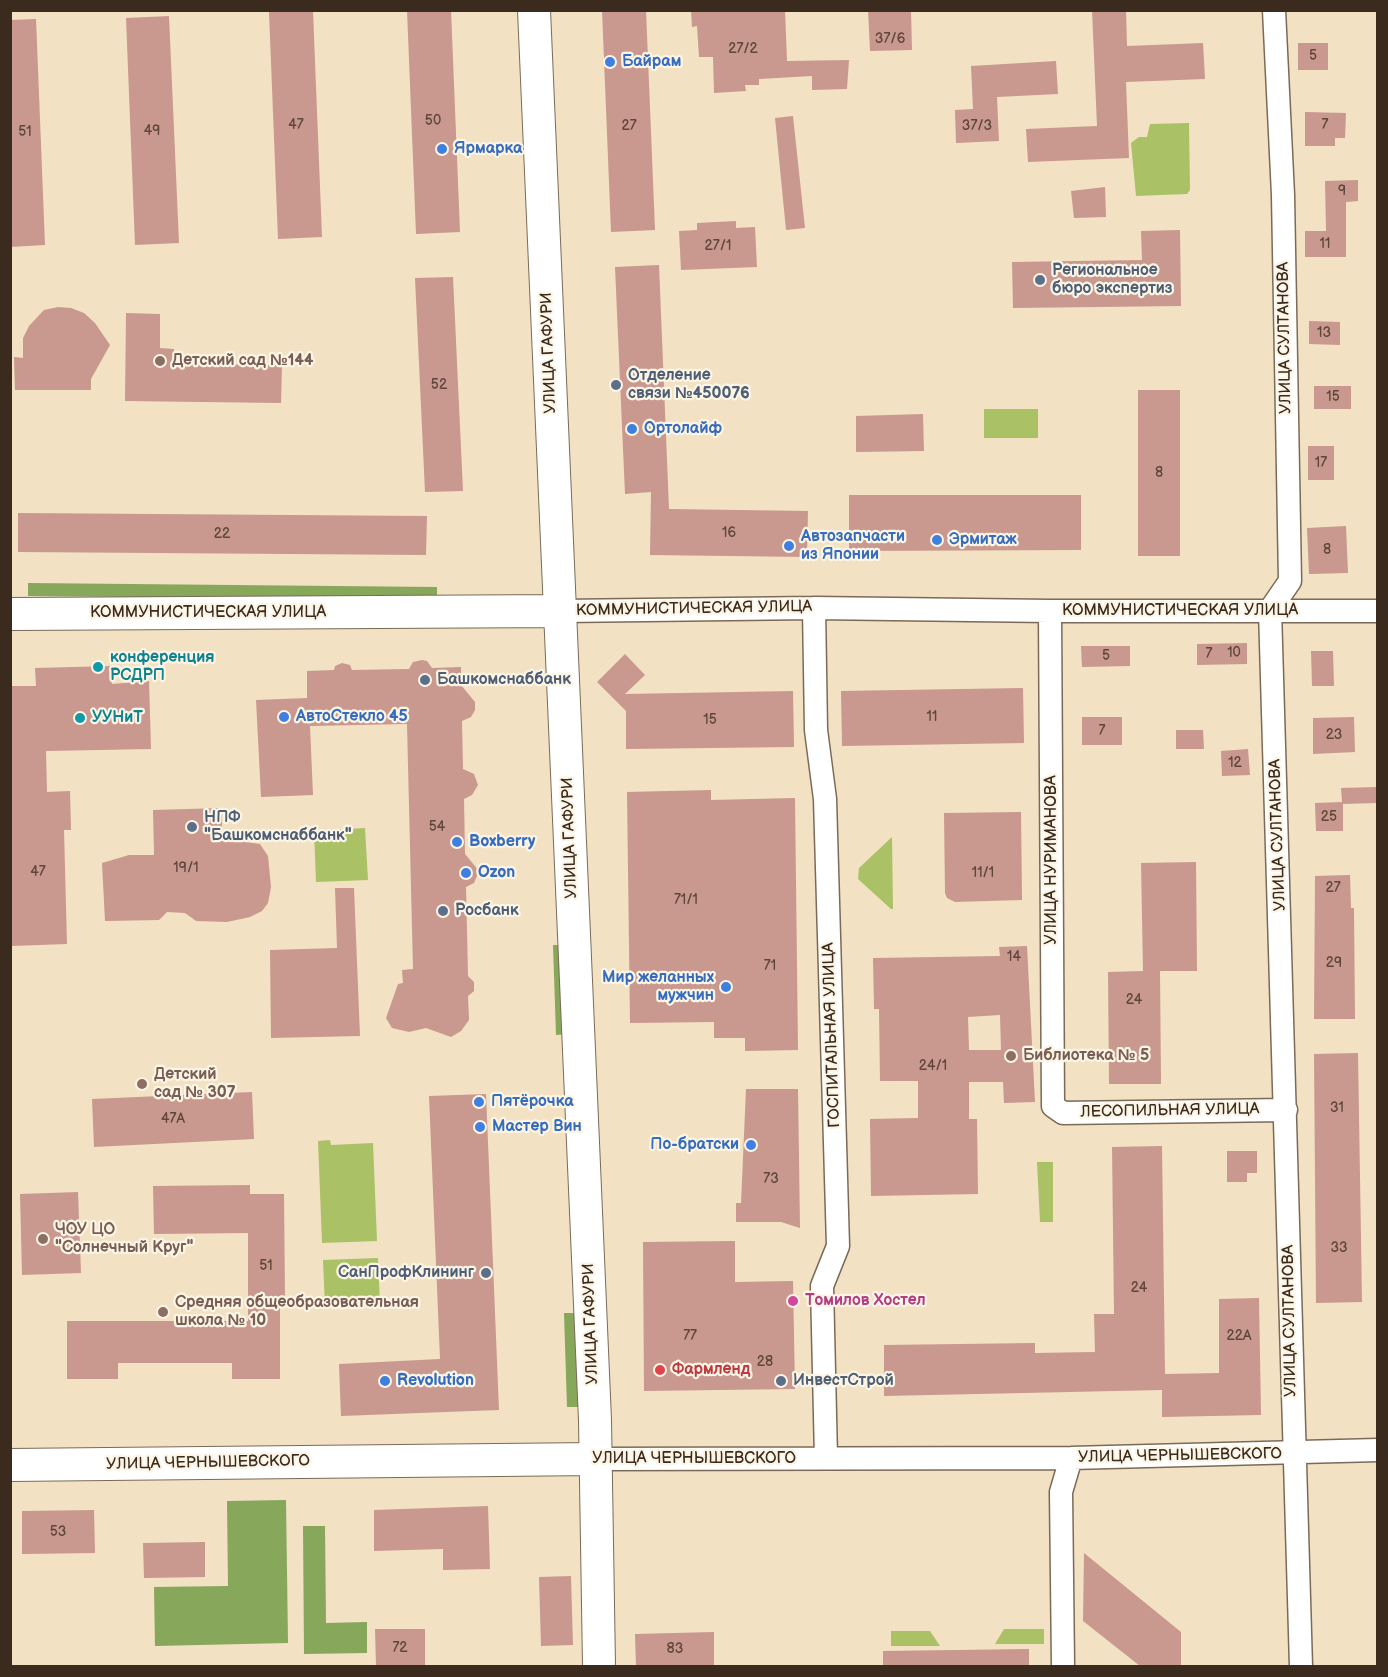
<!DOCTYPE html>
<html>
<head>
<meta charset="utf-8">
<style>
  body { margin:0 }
  #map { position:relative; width:1388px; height:1677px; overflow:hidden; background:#f2e1c3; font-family:"Balsamiq Sans",sans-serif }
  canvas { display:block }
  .frame { position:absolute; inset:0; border:12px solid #3b2a1e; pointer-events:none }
</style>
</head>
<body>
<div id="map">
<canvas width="1388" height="1677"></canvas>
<div class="frame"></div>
</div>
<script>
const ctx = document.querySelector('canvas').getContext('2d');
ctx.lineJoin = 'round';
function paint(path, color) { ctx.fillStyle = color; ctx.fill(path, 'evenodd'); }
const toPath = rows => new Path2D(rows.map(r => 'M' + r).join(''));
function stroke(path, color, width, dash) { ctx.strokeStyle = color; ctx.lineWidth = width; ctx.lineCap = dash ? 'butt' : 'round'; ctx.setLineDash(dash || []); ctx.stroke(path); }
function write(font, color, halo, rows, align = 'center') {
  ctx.font = font + ' "Balsamiq Sans",sans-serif'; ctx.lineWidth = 4.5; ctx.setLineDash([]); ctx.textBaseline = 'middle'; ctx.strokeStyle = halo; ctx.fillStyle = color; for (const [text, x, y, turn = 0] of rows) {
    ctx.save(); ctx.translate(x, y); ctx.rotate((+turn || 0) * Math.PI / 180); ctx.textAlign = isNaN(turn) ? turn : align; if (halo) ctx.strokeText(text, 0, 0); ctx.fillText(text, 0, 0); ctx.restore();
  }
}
const green = toPath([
  [1189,123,1190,190,1187,194,1136,196,1131,143,1139,137,1147,137,1150,124],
  [984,409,1038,409,1038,438,984,438],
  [365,828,368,880,316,882,314,831],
  [892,837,893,909,891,909,858,879,859,868],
  [330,1140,331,1145,373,1143,377,1241,322,1243,318,1141],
  [1037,1162,1053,1162,1053,1222,1040,1222],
  [378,1258,380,1305,325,1307,323,1260],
  [1004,1629,1044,1629,1044,1644,995,1644],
  [891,1631,930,1631,940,1646,891,1646]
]);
const forest = toPath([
  [28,583,437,587,437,600,28,596],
  [553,945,564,945,567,1034,556,1035],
  [564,1313,577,1313,580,1407,567,1407],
  [286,1500,288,1643,155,1646,154,1587,228,1586,227,1501],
  [303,1526,325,1526,326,1623,367,1622,367,1653,304,1654]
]);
const building = toPath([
  [407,10,451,10,460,232,416,234],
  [602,10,646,10,655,230,611,232],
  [691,10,785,10,787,61,849,60,847,89,812,90,812,76,759,79,759,85,745,85,746,91,714,93,713,57,699,57,697,26,692,27],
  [868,10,911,10,912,50,870,51],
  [1092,10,1126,10,1127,46,1203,43,1205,79,1126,82,1129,158,1028,162,1026,129,1097,126],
  [313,11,322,237,278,239,269,12],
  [169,16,179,243,135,245,126,18],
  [36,19,45,245,10,247,10,20],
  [1298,43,1328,43,1328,70,1298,70],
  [1056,61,1058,94,997,97,999,141,956,143,955,110,973,109,971,66],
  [1305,112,1346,113,1345,138,1335,138,1335,146,1305,146],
  [793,116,805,228,786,230,775,118],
  [1358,180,1358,201,1346,202,1346,257,1305,257,1305,231,1326,231,1325,181],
  [1105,187,1106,217,1074,218,1071,191],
  [736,221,736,228,755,227,757,267,681,270,679,231,697,230,697,223],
  [1180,230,1181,306,1013,308,1012,262,1142,260,1141,231],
  [659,265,669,509,808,511,807,557,650,555,651,492,625,494,615,267],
  [453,277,463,491,425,492,415,278],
  [58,307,71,308,84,313,95,323,110,345,91,379,91,390,15,390,14,357,23,358,23,338,29,326,44,310],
  [126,313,160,314,160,348,174,349,174,364,282,365,281,403,125,401],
  [1309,321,1340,322,1340,345,1309,344],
  [1314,386,1351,386,1351,409,1314,409],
  [1138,390,1180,390,1180,556,1138,556],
  [923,414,924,451,856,452,856,416],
  [1308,446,1334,446,1334,480,1308,480],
  [849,495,1081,495,1081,550,849,551],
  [18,513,427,516,426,555,18,552],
  [1346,526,1348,573,1309,574,1307,528],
  [1247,643,1247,664,1197,665,1197,644],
  [1081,646,1130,646,1130,666,1082,667],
  [1311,651,1333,651,1334,686,1312,686],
  [625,654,645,675,625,694,793,691,794,747,626,749,626,711,597,682],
  [422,660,427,661,432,668,461,667,461,685,475,702,475,710,471,717,462,721,463,769,474,774,478,785,472,795,464,799,465,854,479,871,474,883,466,887,468,976,474,982,474,991,468,996,469,1020,461,1031,451,1037,426,1028,409,1032,392,1028,386,1018,398,984,403,983,402,970,413,969,407,724,310,726,313,795,261,797,256,700,307,698,307,671,334,670,335,666,342,663,350,665,352,670,409,669,413,662],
  [111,666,112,684,149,681,151,749,46,751,47,792,70,791,71,830,64,830,67,944,11,946,10,686,36,686,35,668],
  [1023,688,1024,743,842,746,841,691],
  [1082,717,1122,717,1122,745,1082,745],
  [1354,717,1355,752,1313,754,1313,718],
  [1176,730,1203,730,1204,749,1176,749],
  [1248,749,1250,775,1222,776,1221,751],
  [1377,787,1377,803,1343,804,1343,831,1316,831,1315,803,1342,802,1341,788],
  [711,790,711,800,795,798,798,1050,745,1051,745,1038,714,1038,714,1022,630,1023,627,792],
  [222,808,222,839,260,844,268,856,271,887,268,903,262,911,250,917,227,922,196,921,185,913,167,912,159,920,105,921,102,863,129,855,154,855,153,810],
  [1021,812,1022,900,955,902,947,898,945,893,944,813],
  [1196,862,1197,971,1160,971,1161,1084,1109,1084,1108,972,1143,971,1141,863],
  [1350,875,1351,908,1354,908,1355,1019,1314,1019,1315,876],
  [335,888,354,888,360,1036,271,1038,270,950,337,948],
  [1027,946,1035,1102,1004,1103,1003,1082,969,1082,969,1119,977,1119,978,1194,871,1196,870,1119,918,1118,918,1081,880,1081,879,1009,874,1009,873,958,1000,956,999,947],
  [1000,1015,1001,1050,969,1050,968,1017],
  [1358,1053,1362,1302,1316,1303,1314,1054],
  [746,1089,798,1089,800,1228,781,1222,736,1222,736,1203,741,1203],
  [252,1092,254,1139,94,1147,92,1099],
  [486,1094,499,1410,341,1416,339,1364,440,1359,429,1096],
  [1162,1146,1165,1374,1219,1373,1219,1299,1259,1298,1261,1415,1162,1417,1162,1390,884,1396,884,1345,1035,1343,1035,1353,1095,1352,1094,1314,1114,1314,1112,1147],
  [1227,1151,1257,1151,1257,1173,1247,1173,1247,1182,1227,1182],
  [250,1185,250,1194,284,1194,285,1299,280,1299,280,1379,232,1379,232,1363,118,1363,118,1379,67,1379,67,1321,248,1321,248,1233,154,1234,153,1186],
  [78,1192,81,1273,22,1275,20,1194],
  [735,1241,735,1282,793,1281,795,1389,644,1391,643,1242],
  [488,1506,490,1569,443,1570,443,1549,374,1551,374,1510],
  [94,1510,95,1553,22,1554,22,1511],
  [205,1542,205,1577,144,1578,143,1543],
  [1084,1553,1181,1632,1181,1666,1140,1666,1083,1621],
  [571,1576,573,1645,541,1646,539,1577],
  [375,1629,425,1629,425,1666,376,1666],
  [714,1632,714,1665,636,1666,635,1634],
  [1029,1649,1029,1666,883,1666,883,1651]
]);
const street = toPath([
  [1274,10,1283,195,1290,581,1270,610,1301,1666],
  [814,608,816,730,825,799,838,1246,822,1286,826,1458],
  [561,611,814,608,1050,611,1378,611],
  [1050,611,1053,1106,1063,1113,1286,1110],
  [595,1459,1071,1458,1378,1450],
  [1063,1666,1061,1492,1071,1458]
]);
const secondary = toPath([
  [534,10,595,1420,599,1666],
  [10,614,561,611],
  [10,1465,595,1459]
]);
const markers = [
  [610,62,6,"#3f7fe0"],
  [442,149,6,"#3f7fe0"],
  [1040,280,6,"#5c6f8a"],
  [160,361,6,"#8d6e63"],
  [616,385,6,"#5c6f8a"],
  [632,429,6,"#3f7fe0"],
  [937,540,6,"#3f7fe0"],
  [789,546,6,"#3f7fe0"],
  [98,667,6,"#0f9aa8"],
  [425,680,6,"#5c6f8a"],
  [284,717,6,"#3f7fe0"],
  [80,718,6,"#0f9aa8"],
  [192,827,6,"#5c6f8a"],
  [457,842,6,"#3f7fe0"],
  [466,873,6,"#3f7fe0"],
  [443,911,6,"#5c6f8a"],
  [726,987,6,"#3f7fe0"],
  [1011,1056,6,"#8d6e63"],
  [142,1084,6,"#8d6e63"],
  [479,1102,6,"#3f7fe0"],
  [480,1127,6,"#3f7fe0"],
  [751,1145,6,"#3f7fe0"],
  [43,1239,6,"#8d6e63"],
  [486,1273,6,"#5c6f8a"],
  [793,1301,6,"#d1479c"],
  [163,1312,6,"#8d6e63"],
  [660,1370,6,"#e0444e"],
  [385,1381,6,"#3f7fe0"],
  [781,1381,6,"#5c6f8a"]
];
const numberNames = [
  ["37/6",890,39],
  ["27/2",743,49],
  ["5",1313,56],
  ["50",433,121],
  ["47",296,125],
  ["7",1325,125],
  ["27",629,126],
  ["37/3",977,126],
  ["49",152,131],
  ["51",25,132],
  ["9",1342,191],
  ["11",1325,244],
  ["27/1",718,246],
  ["13",1324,333],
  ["52",439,385],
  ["15",1333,397],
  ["17",1321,463],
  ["8",1159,473],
  ["16",729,533],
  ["22",222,534],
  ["8",1327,550],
  ["10",1234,653],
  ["7",1209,654],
  ["5",1106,656],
  ["11",932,717],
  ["15",710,720],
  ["7",1102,731],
  ["23",1334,735],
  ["12",1235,763],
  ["25",1329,817],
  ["54",437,827],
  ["19/1",186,868],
  ["47",38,872],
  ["11/1",983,873],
  ["27",1333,888],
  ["71/1",686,900],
  ["14",1014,957],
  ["29",1334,963],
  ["71",770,966],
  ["24",1134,1000],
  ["24/1",933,1066],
  ["31",1337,1108],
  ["47А",173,1119],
  ["73",771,1179],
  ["33",1339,1248],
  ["51",266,1266],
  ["24",1139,1288],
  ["77",690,1336],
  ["22А",1239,1336],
  ["28",765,1362],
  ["53",58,1532],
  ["72",400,1648],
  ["83",675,1649]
];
const shopNames = [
  ["Байрам",622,62],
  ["Ярмарка",454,149],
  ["Ортолайф",644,429],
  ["Автозапчасти",801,537],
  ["из Японии",801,555],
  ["Эрмитаж",949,540],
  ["АвтоСтекло 45",296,717],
  ["Boxberry",469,842],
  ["Ozon",478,873],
  ["Мир желанных",714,978,"right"],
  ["мужчин",714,996,"right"],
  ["Пятёрочка",491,1102],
  ["Мастер Вин",492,1127],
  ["По-братски",739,1145,"right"],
  ["Revolution",397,1381]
];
const serviceNames = [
  ["Региональное",1052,271],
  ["бюро экспертиз",1052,289],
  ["Отделение",628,376],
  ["связи №450076",628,394],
  ["Башкомснаббанк",437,680],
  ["НПФ",204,818],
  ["\"Башкомснаббанк\"",204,836],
  ["Росбанк",455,911],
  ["СанПрофКлининг",474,1273,"right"],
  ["ИнвестСтрой",793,1381]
];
const streetNames = [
  ["УЛИЦА СУЛТАНОВА",1285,338,-91],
  ["УЛИЦА ГАФУРИ",549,353,-92],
  ["КОММУНИСТИЧЕСКАЯ УЛИЦА",694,609,-1],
  ["КОММУНИСТИЧЕСКАЯ УЛИЦА",1180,611],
  ["КОММУНИСТИЧЕСКАЯ УЛИЦА",208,613],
  ["УЛИЦА СУЛТАНОВА",1278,835,-92],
  ["УЛИЦА ГАФУРИ",570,838,-92],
  ["УЛИЦА НУРИМАНОВА",1052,860,-90],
  ["ГОСПИТАЛЬНАЯ УЛИЦА",832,1035,-92],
  ["ЛЕСОПИЛЬНАЯ УЛИЦА",1170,1111,-1],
  ["УЛИЦА СУЛТАНОВА",1290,1321,-91],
  ["УЛИЦА ГАФУРИ",591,1324,-92],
  ["УЛИЦА ЧЕРНЫШЕВСКОГО",1180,1456,-1],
  ["УЛИЦА ЧЕРНЫШЕВСКОГО",694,1459],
  ["УЛИЦА ЧЕРНЫШЕВСКОГО",208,1463,-1]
];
const educationNames = [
  ["Детский сад №144",172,361],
  ["Библиотека № 5",1023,1056],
  ["Детский",154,1075],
  ["сад № 307",154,1093],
  ["ЧОУ ЦО",55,1230],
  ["\"Солнечный Круг\"",55,1248],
  ["Средняя общеобразовательная",175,1303],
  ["школа № 10",175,1321]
];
const cultureNames = [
  ["конференция",110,658],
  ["РСДРП",110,676],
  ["УУНиТ",92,718]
];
const hotelNames = [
  ["Томилов Хостел",805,1301]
];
const healthNames = [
  ["Фармленд",672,1370]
];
paint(green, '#aac166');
paint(forest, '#87a75b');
paint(building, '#c9988e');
stroke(street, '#7b6a58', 25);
stroke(secondary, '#7b6a58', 34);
stroke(street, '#fff', 22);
stroke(secondary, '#fff', 32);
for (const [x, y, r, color] of markers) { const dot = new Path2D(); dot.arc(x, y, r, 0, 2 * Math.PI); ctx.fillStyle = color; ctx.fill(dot); stroke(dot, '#fcf5e5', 2); }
write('14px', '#5e463a', null, numberNames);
write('bold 16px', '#366cbe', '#fcf5e5', shopNames, 'left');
write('bold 16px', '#4e5e75', '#fcf5e5', serviceNames, 'left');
write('16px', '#3b2a1e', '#fcf5e5', streetNames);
write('bold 16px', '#785e54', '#fcf5e5', educationNames, 'left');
write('bold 16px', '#0d838f', '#fcf5e5', cultureNames, 'left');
write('bold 16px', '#b23c85', '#fcf5e5', hotelNames, 'left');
write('bold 16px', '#be3a42', '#fcf5e5', healthNames, 'left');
</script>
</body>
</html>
